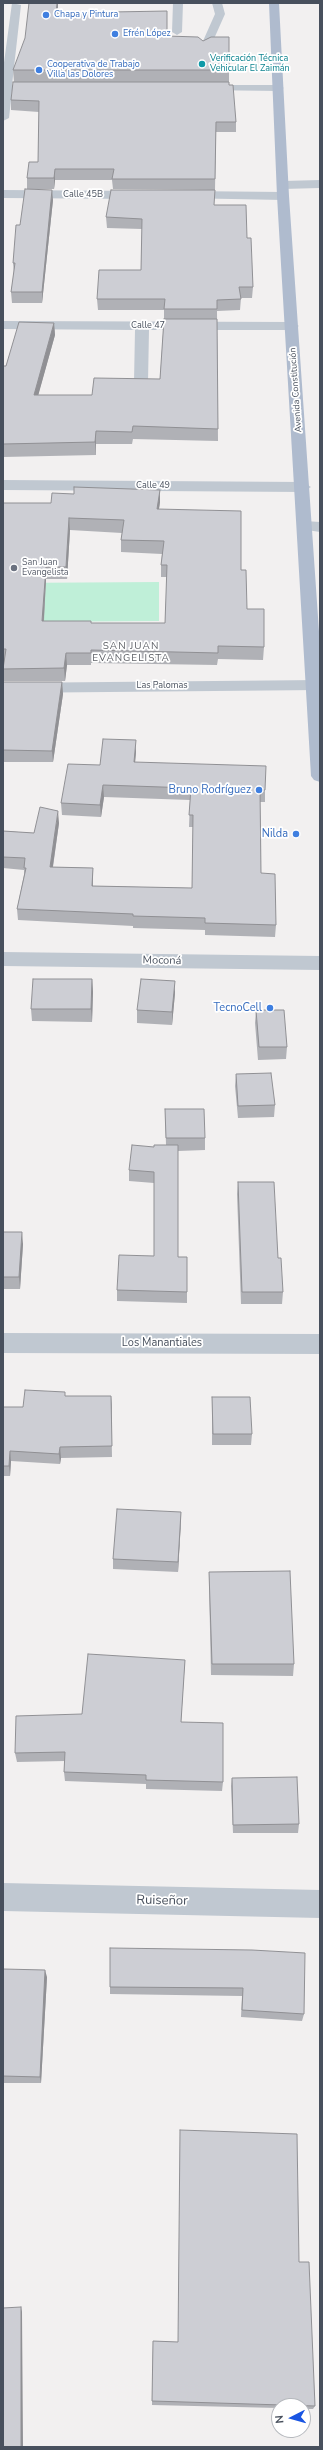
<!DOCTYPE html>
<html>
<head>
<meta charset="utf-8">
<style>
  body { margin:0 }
  #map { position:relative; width:323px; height:2450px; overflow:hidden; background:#f2f0f0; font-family:"Nunito Sans",sans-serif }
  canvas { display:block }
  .frame { position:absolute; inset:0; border:4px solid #48505d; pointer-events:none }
  .north { position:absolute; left:271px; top:2398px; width:40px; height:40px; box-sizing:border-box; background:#fff; border:1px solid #b6b9be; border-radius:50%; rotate:264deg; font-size:11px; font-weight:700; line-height:16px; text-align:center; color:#48505d }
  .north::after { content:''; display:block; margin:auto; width:14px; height:18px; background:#1955e2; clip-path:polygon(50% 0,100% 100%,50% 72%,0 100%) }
</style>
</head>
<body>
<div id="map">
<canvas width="323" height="2450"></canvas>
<div class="frame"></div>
<div class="north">N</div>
</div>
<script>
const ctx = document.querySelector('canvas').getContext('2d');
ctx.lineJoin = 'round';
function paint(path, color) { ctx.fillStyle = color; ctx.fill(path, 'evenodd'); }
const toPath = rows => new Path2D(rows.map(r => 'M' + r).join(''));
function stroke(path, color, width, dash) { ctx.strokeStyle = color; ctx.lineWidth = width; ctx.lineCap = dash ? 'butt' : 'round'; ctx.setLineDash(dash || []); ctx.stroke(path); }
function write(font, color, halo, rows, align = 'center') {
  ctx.font = font + ' "Nunito Sans",sans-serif'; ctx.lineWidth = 3.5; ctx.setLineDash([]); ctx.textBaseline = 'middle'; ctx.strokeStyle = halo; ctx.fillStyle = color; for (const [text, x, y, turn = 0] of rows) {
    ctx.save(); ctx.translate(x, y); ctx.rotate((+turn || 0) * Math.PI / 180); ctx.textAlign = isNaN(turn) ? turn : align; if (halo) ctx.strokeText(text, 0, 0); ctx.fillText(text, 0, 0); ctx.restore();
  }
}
const green = toPath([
  [159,582,159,621,3,622,3,583]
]);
const minor = toPath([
  [12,3,21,5,12,85,42,85,48,88,42,91,12,91,9,118,3,121,3,70,12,3],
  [173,3,183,3,182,32,177,35,172,32,173,3],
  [212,3,222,3,225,14,209,50,204,53,199,50,215,14,212,3],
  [204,85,278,85,284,88,278,91,200,90,200,86,204,85],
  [320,180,320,188,283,189,277,185,283,181,320,180],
  [3,190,140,191,146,195,140,199,3,198,3,190],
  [184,191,283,192,289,196,283,200,180,198,178,195,180,192,184,191],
  [3,321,292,322,299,326,292,330,149,330,148,382,141,386,134,382,135,330,3,329,3,321],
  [3,480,303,482,311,487,303,492,3,490,3,480],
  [305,521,320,522,320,532,300,529,297,526,300,523,305,521],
  [320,680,320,690,3,693,3,683,320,680],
  [3,952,320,956,320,970,3,966,3,952],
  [3,1333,320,1334,320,1354,3,1353,3,1333],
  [3,1883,320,1890,320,1918,3,1911,3,1883]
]);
const major = toPath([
  [269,3,279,3,289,196,320,646,320,782,314,780,311,776,277,196,269,3]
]);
const wall = toPath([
  [58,8,58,13,167,36,229,70,229,85,236,122,236,132,216,132,215,190,113,189,112,180,55,180,54,189,27,189,27,178,38,162,39,112,11,110,11,100,14,82,13,70],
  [53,200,42,303,12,303,11,292,14,273,13,263,20,225],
  [214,205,247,238,253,287,252,298,241,298,240,310,217,311,218,441,133,439,132,444,96,444,96,455,3,457,3,366,6,366,54,323,55,335,38,395,92,395,160,379,164,319,164,310,98,310,97,299,141,270,142,229,107,228,106,217],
  [160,490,160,502,159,509,241,570,247,609,264,647,263,660,218,659,217,665,91,663,91,665,67,665,65,681,4,681,3,669,4,662,3,662,3,503,51,503,74,494],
  [70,530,122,533,121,540,121,552,162,554,161,565,161,577,167,577,165,623,91,623,44,621,46,579,67,579],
  [3,682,62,682,63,694,53,762,3,762],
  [136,752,135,762,265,790,265,802,260,802,261,873,276,925,275,937,205,935,205,930,133,928,133,926,18,920,17,909,24,875,24,870,3,868,3,831,34,833,59,823,53,867,93,868,93,886,192,888,193,827,189,827,190,800,104,797,101,817,62,815,61,803,100,765],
  [92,979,93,992,92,1022,32,1021,31,1009],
  [175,993,172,1025,137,1023,137,1010],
  [256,1010,287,1047,286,1059,258,1060,255,1023],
  [236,1074,275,1105,274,1117,238,1118,235,1086],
  [165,1109,205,1138,205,1150,178,1151,178,1257,187,1292,187,1303,117,1301,117,1290,154,1256,154,1183,129,1181,129,1170,154,1147,166,1145],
  [238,1182,278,1258,283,1292,282,1304,241,1304,237,1194],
  [3,1232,23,1244,20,1289,3,1289],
  [66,1396,111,1396,112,1457,61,1458,60,1464,11,1461,10,1476,3,1476,3,1407,23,1407],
  [212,1397,252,1434,251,1445,212,1445],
  [181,1512,178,1572,113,1569,113,1559],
  [209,1572,294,1664,293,1676,211,1675,209,1584],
  [185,1660,181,1722,223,1782,222,1791,146,1789,146,1784,65,1781,64,1772,65,1761,17,1762,15,1753,82,1714],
  [232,1778,299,1824,298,1833,233,1833,231,1786],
  [252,1950,304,2014,302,2021,241,2017,242,1996,110,1994,110,1987],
  [3,1969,47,1977,41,2083,3,2083],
  [299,2262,315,2406,313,2409,303,2409,303,2406,279,2406,279,2408,152,2405,153,2341,178,2342]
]);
const shadedWall = toPath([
  [57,3,58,3,58,8,57,26,56,13],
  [55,169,55,180,54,189,54,178],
  [52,190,53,200,42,303,42,292],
  [54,323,55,335,35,407,34,395],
  [96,431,96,455,95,442],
  [160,490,160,502,157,521,157,509],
  [69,518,70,530,67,579,66,567],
  [46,567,46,579,43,634,42,621],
  [66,653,67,665,65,681,64,668],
  [62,682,63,694,53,762,52,751],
  [136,740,136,752,134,774,134,762],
  [103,785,104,797,101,817,100,805],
  [58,811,59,823,51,879,50,867],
  [93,868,93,880,92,898,92,886],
  [92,979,93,992,92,1022,91,1009],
  [175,981,175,993,172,1025,172,1012],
  [22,1232,23,1244,20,1289,19,1277],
  [111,1396,112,1406,112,1457,112,1446],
  [60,1447,61,1458,60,1464,59,1454],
  [10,1451,11,1461,10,1476,9,1466],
  [181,1512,181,1522,178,1572,178,1562],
  [3,1565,4,1572,3,1579],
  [45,1970,47,1977,41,2083,40,2077],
  [21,2307,22,2312,23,2447,21,2447]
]);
const building = toPath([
  [29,3,57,3,56,13,167,11,167,36,198,37,203,41,211,37,229,37,229,70,13,70,25,38,29,3],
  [13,82,229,82,229,85,233,85,236,122,216,122,215,179,112,179,114,169,55,169,54,178,27,178,29,162,38,162,39,101,11,100,13,82],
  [25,189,52,190,42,292,11,292,15,263,13,263,16,225,20,225,25,189],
  [111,190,215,190,214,205,246,205,247,238,251,238,253,287,239,287,241,299,217,300,217,309,164,309,165,299,97,299,99,270,141,270,142,219,106,217,111,190],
  [164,319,217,319,218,429,133,426,132,432,96,431,95,442,3,444,3,366,6,366,19,322,54,323,34,395,92,395,94,378,160,379,164,319],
  [74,487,160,490,157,509,241,511,241,570,246,570,247,609,264,609,264,647,218,646,218,653,91,650,91,653,66,653,64,668,3,669,6,649,3,649,3,503,51,503,52,493,74,494,74,487],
  [69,518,124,520,121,540,164,541,161,565,167,565,165,623,91,623,91,621,42,621,46,567,66,567,69,518],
  [3,682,62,682,52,751,3,750,3,682],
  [103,739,136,740,134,762,266,766,265,790,260,790,261,873,275,874,276,925,205,923,205,918,133,916,133,914,17,909,26,868,24,868,25,858,3,857,3,831,34,833,40,807,58,811,50,867,93,868,92,886,192,888,193,815,189,815,191,788,103,785,100,805,61,803,68,764,100,765,103,739],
  [33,979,92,979,91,1009,31,1009,33,979],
  [141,979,175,981,172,1012,137,1010,141,979],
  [256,1010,284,1010,287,1047,259,1047,256,1010],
  [271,1073,275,1105,238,1106,236,1074,271,1073],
  [165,1109,204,1109,205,1138,166,1138,165,1109],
  [132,1145,154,1147,154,1145,178,1145,178,1257,187,1257,187,1292,117,1290,119,1255,154,1256,154,1172,129,1170,132,1145],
  [238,1182,274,1182,278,1258,281,1258,283,1292,242,1292,238,1182],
  [3,1232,22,1232,19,1277,3,1277,3,1232],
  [25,1390,65,1392,65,1396,111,1396,112,1446,60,1447,59,1454,10,1451,9,1466,3,1466,3,1407,23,1407,25,1390],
  [212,1397,250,1397,252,1434,213,1434,212,1397],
  [117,1509,181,1512,178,1562,113,1559,117,1509],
  [290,1571,294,1664,212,1664,209,1572,290,1571],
  [88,1654,185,1660,181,1722,223,1723,223,1782,146,1780,146,1775,64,1772,65,1752,15,1753,16,1716,82,1714,88,1654],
  [297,1777,299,1824,233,1825,232,1778,297,1777],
  [110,1948,252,1950,305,1953,304,2014,242,2010,243,1988,110,1987,110,1948],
  [3,1969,45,1970,40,2077,3,2076,3,1969],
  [180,2130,297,2134,299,2262,309,2262,315,2406,152,2401,153,2341,178,2342,180,2130],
  [21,2307,21,2447,3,2447,3,2308,21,2307]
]);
const markers = [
  [46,15,4,"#3f7fe0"],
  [115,34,4,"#3f7fe0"],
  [202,64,4,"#0f9aa8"],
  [39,70,4,"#3f7fe0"],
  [14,568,4,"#6b7280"],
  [259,790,4,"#3f7fe0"],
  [296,834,4,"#3f7fe0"],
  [270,1008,4,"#3f7fe0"]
];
const farShopnames = [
  ["Chapa y Pintura",54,15],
  ["Efrén López",123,34],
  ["Cooperativa de Trabajo",47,65],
  ["Villa las Dolores",47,75]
];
const farCulturenames = [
  ["Verificación Técnica",210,59],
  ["Vehicular El Zaimán",210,69]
];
const farStreetnames = [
  ["Calle 45B",83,195],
  ["Calle 47",148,326],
  ["Avenida Constitución",296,390,-94],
  ["Calle 49",153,486],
  ["Las Palomas",162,686]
];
const farWorshipnames = [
  ["San Juan",22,563],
  ["Evangelista",22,573]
];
const farNeighbourhoodnames = [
  ["SAN JUAN",131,647],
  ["EVANGELISTA",131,659]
];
const shopNames = [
  ["Bruno Rodríguez",251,790],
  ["Nilda",288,834],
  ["TecnoCell",262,1008]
];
const streetNames = [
  ["Moconá",162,961,1],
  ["Los Manantiales",162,1343]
];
const nearStreetnames = [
  ["Ruiseñor",162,1901,1]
];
paint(green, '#bfefd8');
paint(minor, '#c0c8d1');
paint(major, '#afbbce');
paint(wall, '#b0b1b6');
paint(shadedWall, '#909094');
paint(building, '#cdced4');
stroke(building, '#909094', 1);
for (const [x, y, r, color] of markers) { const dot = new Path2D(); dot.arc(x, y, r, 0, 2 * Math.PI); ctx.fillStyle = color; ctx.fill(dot); stroke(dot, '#fff', 1.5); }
write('9px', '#366cbe', '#fff', farShopnames, 'left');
write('9px', '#0d838f', '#fff', farCulturenames, 'left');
write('9px', '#48505d', '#fff', farStreetnames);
write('9px', '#5b616d', '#fff', farWorshipnames, 'left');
ctx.letterSpacing = '1px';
write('10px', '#5c5f65', '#fff', farNeighbourhoodnames);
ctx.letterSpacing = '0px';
write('11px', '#366cbe', '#fff', shopNames, 'right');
write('11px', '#48505d', '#fff', streetNames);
write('13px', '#48505d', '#fff', nearStreetnames);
</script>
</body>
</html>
